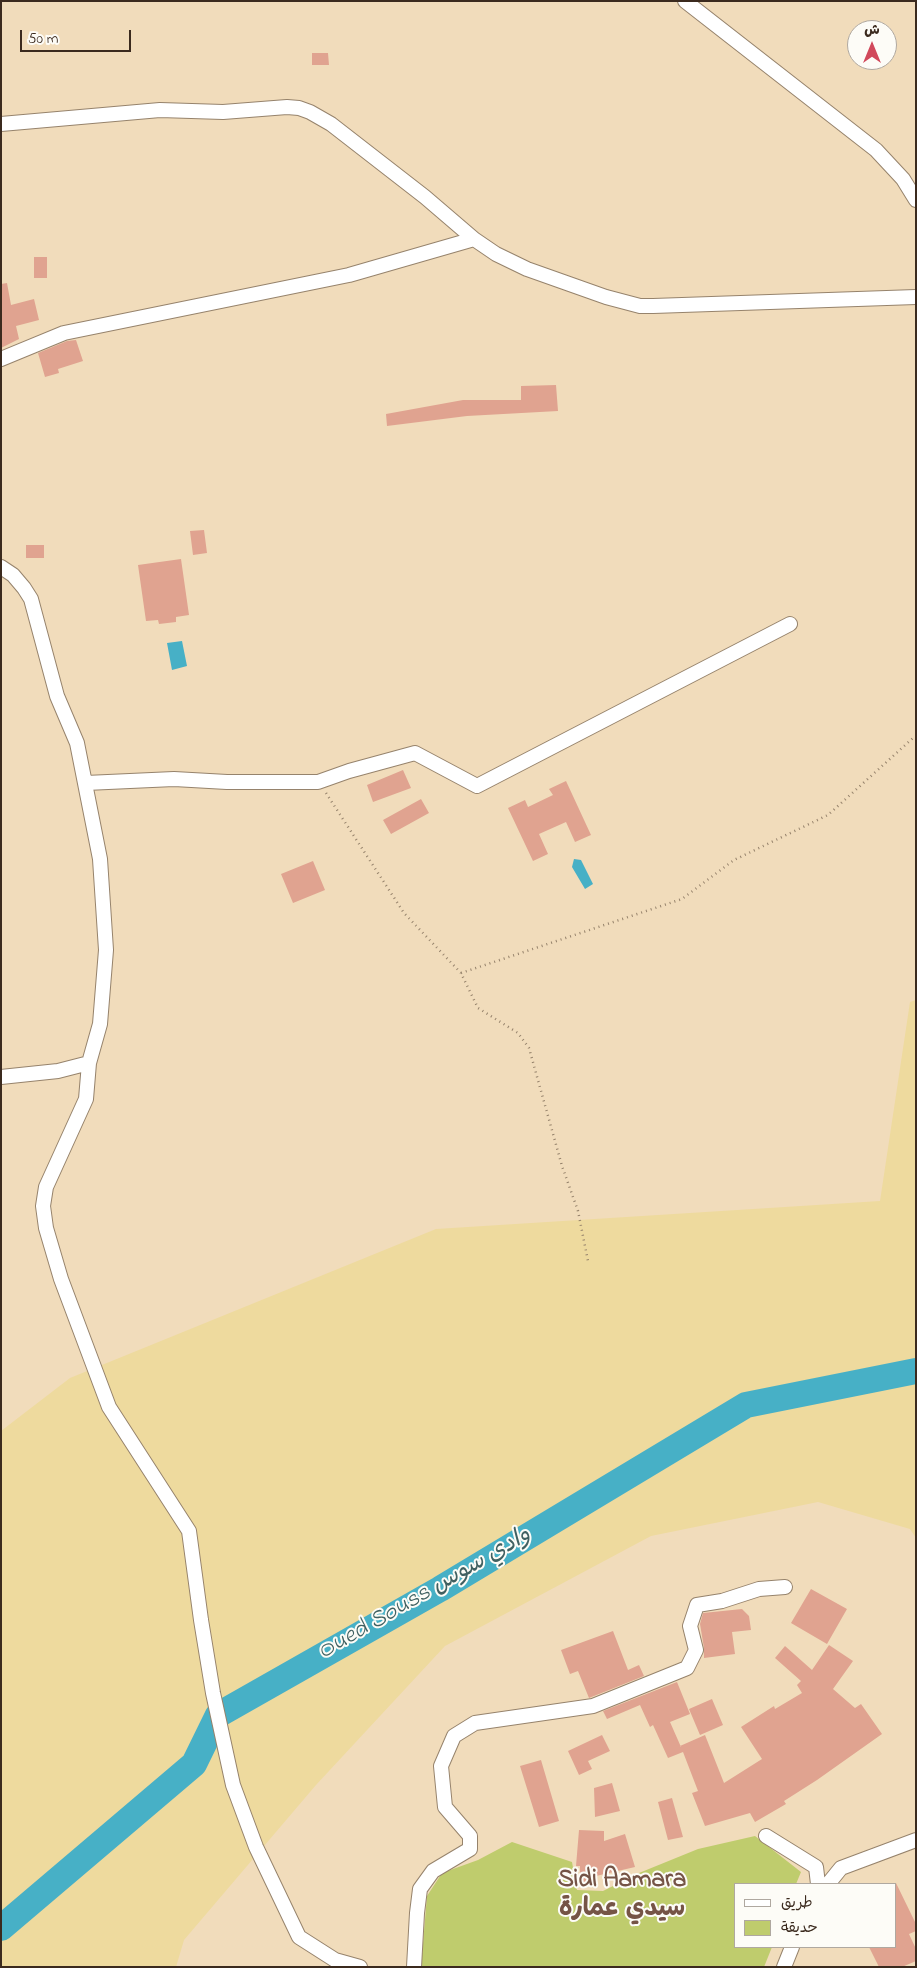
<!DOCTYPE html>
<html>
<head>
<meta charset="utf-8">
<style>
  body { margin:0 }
  #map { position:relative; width:917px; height:1968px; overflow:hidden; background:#f1dcbb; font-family:"Indie Flower","Playpen Sans Arabic",sans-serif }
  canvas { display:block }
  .frame { position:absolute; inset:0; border:2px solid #3b2a1e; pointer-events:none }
  .legend { position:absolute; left:734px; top:1883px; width:162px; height:65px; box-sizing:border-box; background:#fdfcf7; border:1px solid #afa8a0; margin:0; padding:6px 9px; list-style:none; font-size:15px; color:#3b2a1e }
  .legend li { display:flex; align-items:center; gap:10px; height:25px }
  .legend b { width:25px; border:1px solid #afa8a0 }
  .north { position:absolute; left:847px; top:20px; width:50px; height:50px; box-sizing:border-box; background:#fdfcf7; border:1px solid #afa8a0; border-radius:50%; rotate:0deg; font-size:14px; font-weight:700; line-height:20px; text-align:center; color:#3b2a1e }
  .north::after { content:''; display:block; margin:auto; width:18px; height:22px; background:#d1495b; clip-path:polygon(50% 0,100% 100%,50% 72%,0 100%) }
  .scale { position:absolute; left:20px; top:30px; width:111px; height:22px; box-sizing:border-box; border:2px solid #3b2a1e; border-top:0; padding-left:6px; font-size:15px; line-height:18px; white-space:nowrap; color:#3b2a1e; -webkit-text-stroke:4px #fdfcf7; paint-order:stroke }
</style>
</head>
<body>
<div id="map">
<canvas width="917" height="1968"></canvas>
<div class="frame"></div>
<ul class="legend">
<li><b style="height:6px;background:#fff"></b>طريق</li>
<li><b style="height:14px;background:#bfcc6d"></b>حديقة</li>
</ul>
<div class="north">ش</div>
<div class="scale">50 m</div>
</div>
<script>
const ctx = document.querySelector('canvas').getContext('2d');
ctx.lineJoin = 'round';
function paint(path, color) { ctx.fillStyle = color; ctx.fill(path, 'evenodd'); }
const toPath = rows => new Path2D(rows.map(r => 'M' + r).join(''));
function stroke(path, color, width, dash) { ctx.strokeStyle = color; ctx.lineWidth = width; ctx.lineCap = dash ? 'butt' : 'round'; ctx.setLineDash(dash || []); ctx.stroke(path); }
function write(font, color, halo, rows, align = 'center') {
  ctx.font = font + ' "Indie Flower","Playpen Sans Arabic",sans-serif'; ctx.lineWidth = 4; ctx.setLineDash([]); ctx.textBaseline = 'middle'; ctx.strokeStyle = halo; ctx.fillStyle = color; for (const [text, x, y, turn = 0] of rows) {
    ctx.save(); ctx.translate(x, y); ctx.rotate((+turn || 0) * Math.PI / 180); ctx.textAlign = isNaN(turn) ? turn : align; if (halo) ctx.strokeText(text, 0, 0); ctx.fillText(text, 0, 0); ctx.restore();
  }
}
const green = toPath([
  [755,1836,801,1872,796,1884,736,1884,736,1947,772,1947,764,1967,421,1967,427,1896,442,1873,478,1860,512,1842,572,1862,577,1890,603,1891,639,1873,698,1849]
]);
const sand = toPath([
  [916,1000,916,1538,910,1529,818,1502,651,1536,445,1646,316,1785,184,1940,176,1967,1,1967,1,1431,70,1378,436,1229,880,1201,910,1002]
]);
const water = toPath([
  [182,641,187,666,172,670,167,643],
  [574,859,581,860,593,884,585,889,572,867]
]);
const river = toPath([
  [1,1928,194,1764,218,1715,440,1589,746,1405,916,1371]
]);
const building = toPath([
  [312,53,328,53,329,65,312,65],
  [34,257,47,257,47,278,34,278],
  [7,283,11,305,34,299,39,320,16,326,19,339,1,348,1,284],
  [76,340,83,361,58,369,59,373,45,377,38,353,67,341],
  [556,385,558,411,467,416,387,426,386,414,463,400,521,400,521,386],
  [204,530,207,553,193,555,190,531],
  [26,545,44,545,44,558,26,558],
  [181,559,189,615,176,617,176,622,159,624,158,620,146,621,138,565],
  [403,770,411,788,373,802,367,785],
  [566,781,591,835,575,842,566,822,539,834,548,854,533,861,508,808,525,800,528,807,553,795,549,789],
  [421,799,429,813,391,834,383,820],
  [313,861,325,890,293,903,281,874],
  [811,1589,847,1609,827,1644,791,1623],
  [742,1609,749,1616,751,1630,732,1632,735,1654,704,1658,704,1648,700,1624,703,1613],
  [613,1631,628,1670,639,1665,644,1676,589,1698,578,1671,570,1674,561,1650],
  [829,1645,853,1661,833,1689,855,1708,861,1704,882,1734,817,1780,784,1801,786,1804,755,1822,750,1813,705,1826,692,1793,698,1791,683,1752,668,1758,653,1725,650,1727,640,1705,607,1719,603,1711,677,1682,690,1714,670,1722,681,1747,680,1746,705,1735,724,1783,762,1759,741,1727,774,1706,775,1709,802,1693,797,1685,801,1681,775,1658,785,1646,812,1670],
  [712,1699,723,1725,700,1735,689,1709],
  [602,1735,610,1751,588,1761,592,1769,579,1775,568,1751],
  [541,1760,559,1821,539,1827,520,1766],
  [612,1783,620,1811,595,1817,594,1788],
  [672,1798,683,1837,668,1840,658,1802],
  [579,1830,604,1831,604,1841,625,1834,635,1867,596,1876,596,1884,580,1884,580,1866,576,1866],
  [896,1883,916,1924,916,1931,909,1934,916,1949,916,1961,902,1967,879,1967,869,1947,896,1947]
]);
const path = toPath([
  [326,793,404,913,461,973,478,1008,518,1033,529,1048,562,1166,578,1211,588,1261],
  [461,973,682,899,734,860,828,815,913,738]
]);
const minor = toPath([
  [685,1,876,150,903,179,916,200],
  [1,124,160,110,223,112,287,107,299,108,310,112,331,124,425,197,474,239,496,254,527,269,606,297,640,306,653,306,916,297],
  [1,359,64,333,349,275,474,239],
  [1,567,13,575,24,588,31,599,57,696,77,743,100,859,106,950,100,1024,89,1063,86,1099,46,1187,43,1206,46,1228,61,1279,109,1407,189,1531,201,1620,213,1693,233,1785,256,1847,299,1937,335,1960,360,1967],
  [86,783,174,779,227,782,318,782,349,771,415,753,477,786,790,624],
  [1,1077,58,1071,89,1063],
  [766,1836,816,1867,818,1884],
  [828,1884,841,1868,916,1840],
  [414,1967,417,1913,420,1889,433,1871,470,1849,470,1836,445,1807,441,1766,454,1736,475,1723,593,1706,687,1668,696,1650,690,1626,697,1605,722,1601,759,1589,785,1587],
  [784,1967,792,1947]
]);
const waterNames = [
  ["Oued Souss وادي سوس",425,1595,-30]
];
const quarterNames = [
  ["Sidi Aamara",622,1882],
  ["سيدي عمارة",622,1911]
];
paint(green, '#bfcc6d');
paint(sand, '#eeda9e');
paint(water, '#47b0c6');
stroke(river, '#47b0c6', 26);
paint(building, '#e0a390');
stroke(minor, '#96836c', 16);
stroke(path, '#96836c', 2.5, [1, 4]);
stroke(minor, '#fff', 14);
write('italic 24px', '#406061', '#fdfcf7', waterNames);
write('bold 25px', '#755446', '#fdfcf7', quarterNames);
</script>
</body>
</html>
